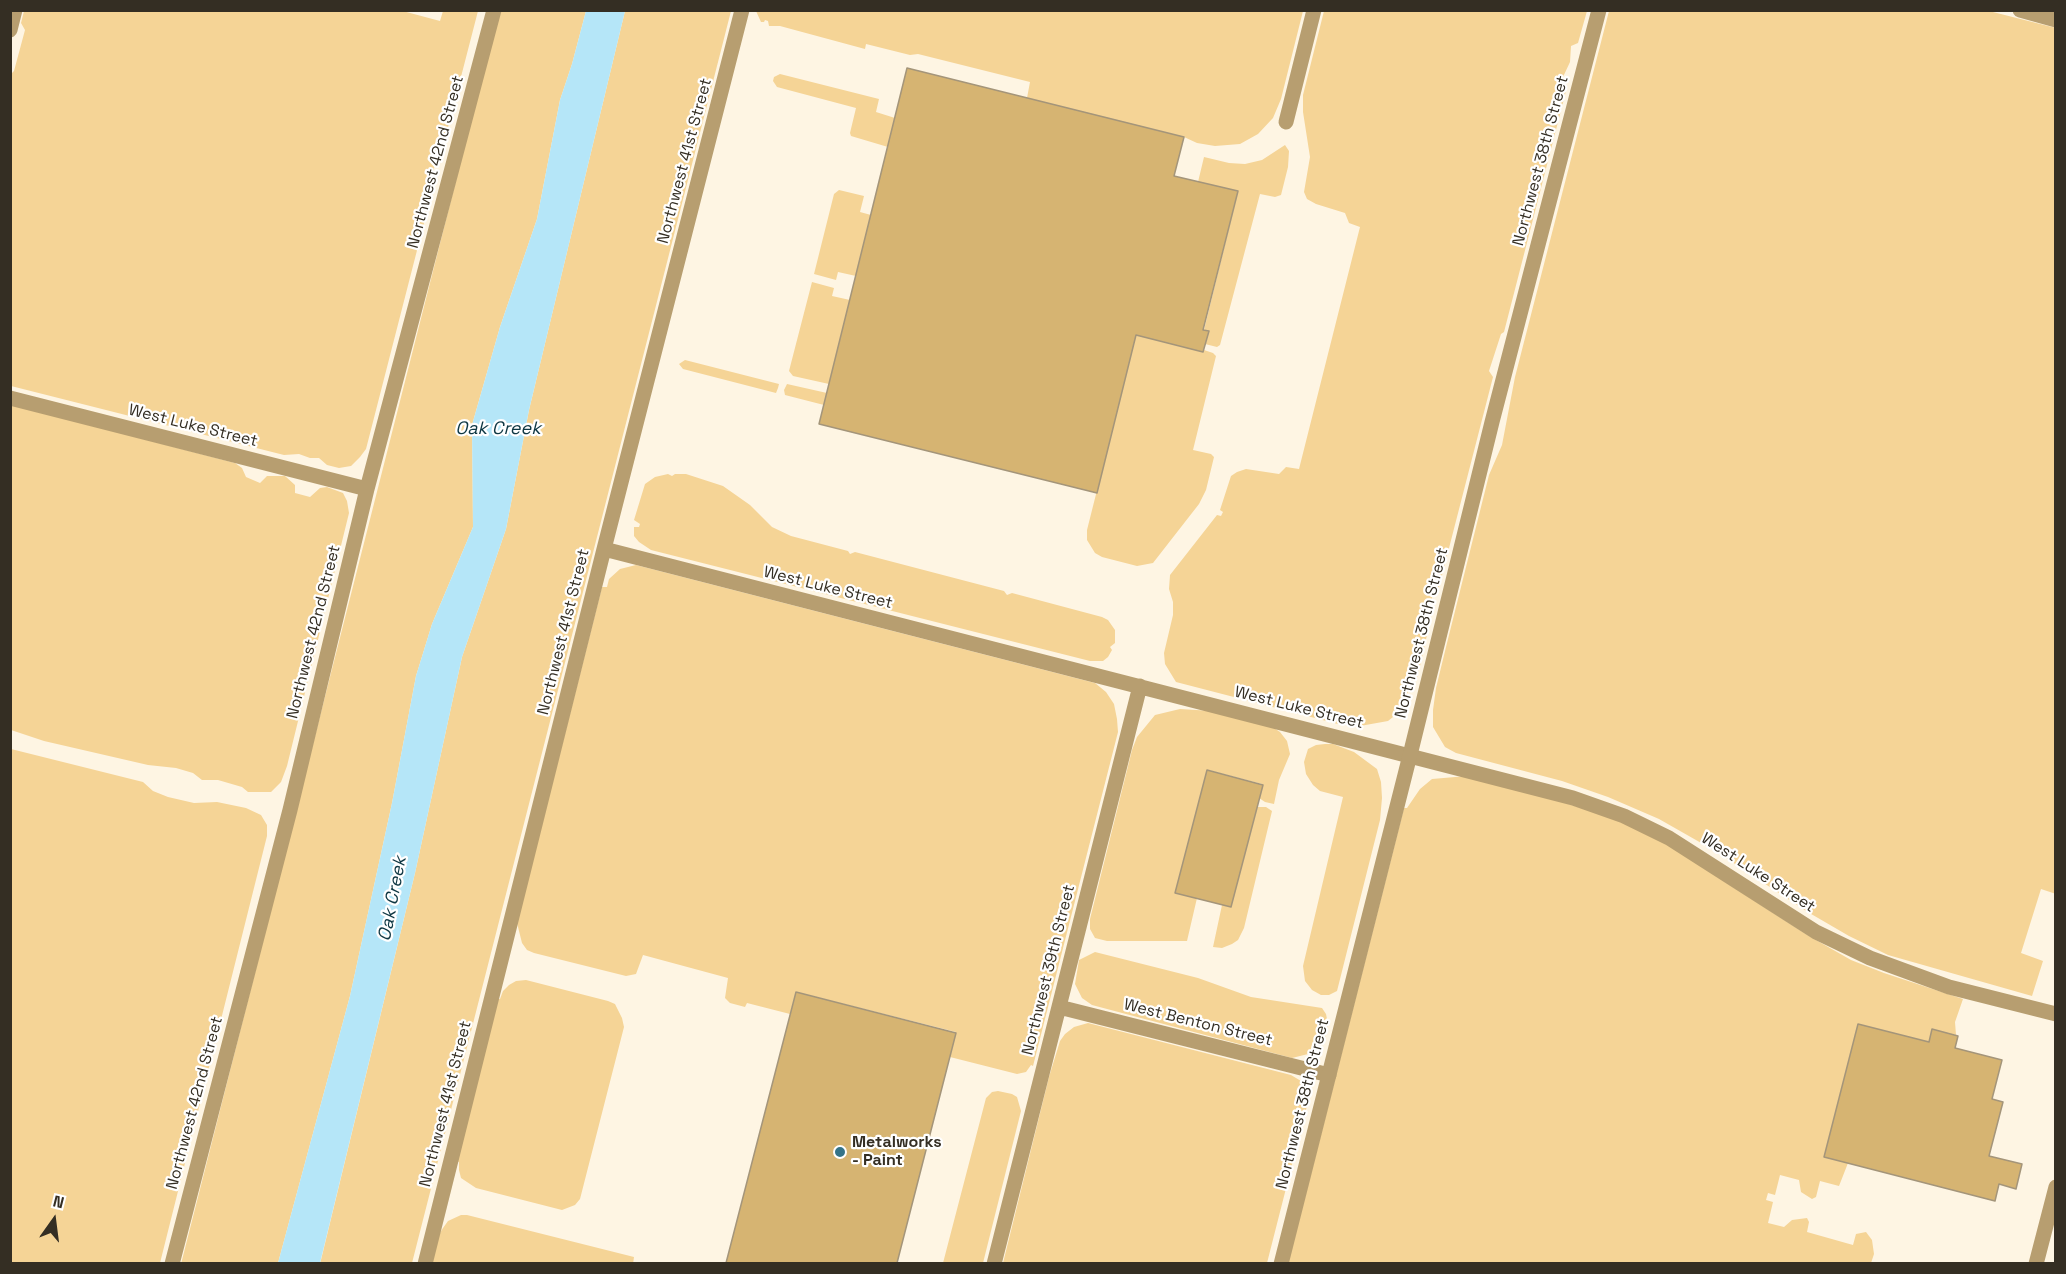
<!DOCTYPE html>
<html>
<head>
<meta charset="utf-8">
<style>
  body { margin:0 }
  #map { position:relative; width:2066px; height:1274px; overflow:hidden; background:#fef5e3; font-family:"Space Grotesk",sans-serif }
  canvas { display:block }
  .frame { position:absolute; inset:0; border:12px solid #342e23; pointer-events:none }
  .north { position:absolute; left:24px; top:1190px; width:60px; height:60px; -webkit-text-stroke:4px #fff; paint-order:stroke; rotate:14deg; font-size:16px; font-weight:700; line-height:24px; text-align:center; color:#342e23 }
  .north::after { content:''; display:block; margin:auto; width:21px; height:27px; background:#342e23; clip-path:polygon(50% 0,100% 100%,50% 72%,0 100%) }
</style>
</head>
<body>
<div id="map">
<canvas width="2066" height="1274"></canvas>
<div class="frame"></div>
<div class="north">N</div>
</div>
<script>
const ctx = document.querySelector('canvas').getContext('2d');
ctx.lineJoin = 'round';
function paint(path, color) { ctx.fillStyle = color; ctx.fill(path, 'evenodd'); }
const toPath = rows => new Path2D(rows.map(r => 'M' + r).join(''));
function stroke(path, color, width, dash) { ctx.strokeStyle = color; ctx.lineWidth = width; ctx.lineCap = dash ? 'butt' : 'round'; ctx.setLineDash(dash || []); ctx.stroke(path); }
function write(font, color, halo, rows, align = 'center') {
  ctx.font = font + ' "Space Grotesk",sans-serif'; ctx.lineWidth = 4.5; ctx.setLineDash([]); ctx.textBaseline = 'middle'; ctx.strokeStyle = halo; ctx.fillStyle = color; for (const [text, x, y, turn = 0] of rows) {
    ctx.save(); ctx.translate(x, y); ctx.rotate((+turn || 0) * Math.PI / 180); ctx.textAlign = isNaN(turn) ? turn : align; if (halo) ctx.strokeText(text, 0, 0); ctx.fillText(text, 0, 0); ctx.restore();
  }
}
const green = toPath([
  [399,10,440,21,443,11,478,11,447,131,443,135,432,176,433,188,366,449,360,457,351,466,339,468,327,465,319,458,310,458,299,454,284,455,11,386,10,75,14,71,25,30,21,23,24,11],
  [1985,10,2056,28,2056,894,2041,889,2021,953,2043,961,2032,996,1888,955,1849,936,1806,911,1717,852,1659,819,1608,797,1562,781,1456,753,1445,747,1433,727,1433,710,1436,688,1446,647,1489,475,1502,445,1515,377,1609,11],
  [499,11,586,11,572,64,560,100,537,219,500,327,472,425,473,527,432,624,416,676,392,803,350,996,278,1263,181,1264],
  [625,11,731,11,412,1263,320,1264,415,873,462,657,506,529,529,410],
  [756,11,1303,11,1281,99,1273,118,1258,134,1240,144,1215,146,1197,143,1184,137,1027,98,1030,82,918,54,910,55,866,44,865,49,780,26,769,26,768,21,765,20,764,22,761,22],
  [1324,11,1587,11,1578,43,1571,46,1570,62,1563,77,1567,87,1504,332,1501,334,1489,371,1493,377,1439,587,1434,591,1426,619,1427,635,1417,679,1414,679,1398,713,1388,721,1360,726,1339,722,1338,724,1176,682,1165,664,1164,653,1173,615,1173,602,1169,589,1170,575,1217,515,1221,516,1223,512,1220,510,1231,476,1237,472,1246,469,1279,474,1286,467,1299,469,1360,227,1349,223,1345,213,1316,204,1307,199,1304,192,1310,157,1303,112,1303,95],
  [780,74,879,99,876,112,895,118,888,147,851,136,850,133,856,108,777,87,773,81,774,77],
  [1285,145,1289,151,1288,167,1281,195,1275,197,1260,194,1220,345,1217,347,1205,344,1208,331,1204,330,1238,191,1198,182,1204,157,1229,163,1245,164,1262,160],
  [839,190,864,196,860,212,871,215,856,276,838,272,836,280,814,274,834,194],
  [812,282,834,288,832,296,850,300,829,384,793,376,789,371],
  [1136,335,1203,352,1204,350,1213,353,1216,356,1193,450,1211,454,1214,457,1206,490,1199,504,1153,563,1137,566,1102,557,1095,553,1087,540,1087,530],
  [685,360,779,384,778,388,776,393,683,369,679,364],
  [787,384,827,393,824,405,785,395,784,390],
  [10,404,235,463,242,468,246,477,260,483,267,476,285,476,295,485,295,493,310,497,320,488,327,487,343,493,347,501,349,513,287,766,281,782,271,792,248,792,242,787,218,780,202,780,193,773,176,768,148,765,44,741,11,730],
  [668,474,672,476,675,474,686,474,723,486,750,505,772,527,791,536,848,551,850,554,855,552,1004,591,1007,595,1012,593,1102,617,1108,620,1115,630,1115,643,1110,647,1112,650,1108,657,1103,661,1090,661,651,550,639,542,634,536,634,527,639,527,640,524,634,520,645,484,655,477],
  [636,565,1095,683,1106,692,1114,704,1117,719,1118,732,1033,1066,1031,1065,1026,1072,1017,1074,950,1057,956,1032,796,992,790,1014,747,1003,745,1007,730,1003,725,998,728,978,643,955,636,974,626,976,534,953,527,950,522,943,517,923,602,587,607,587,609,579,620,569],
  [1180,709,1212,711,1274,728,1280,732,1287,741,1290,754,1279,780,1274,804,1265,802,1259,798,1262,784,1208,770,1197,898,1187,941,1107,941,1095,938,1090,929,1090,919,1132,750,1137,737,1155,715],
  [1325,744,1333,744,1354,752,1377,769,1381,782,1382,798,1380,820,1337,991,1329,995,1321,995,1312,990,1305,981,1303,966,1343,797,1320,791,1313,785,1306,774,1304,762,1308,749,1316,745],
  [11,749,143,782,153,791,168,797,194,803,217,802,246,808,261,815,267,825,267,836,160,1263,11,1263],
  [1467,776,1521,789,1616,819,1660,840,1809,936,1851,960,1884,973,1963,999,1955,1022,1956,1035,1932,1030,1929,1042,1858,1024,1824,1157,1848,1163,1839,1186,1820,1181,1816,1197,1812,1199,1801,1192,1799,1180,1780,1175,1775,1195,1768,1193,1766,1200,1773,1202,1768,1223,1784,1227,1792,1220,1807,1218,1809,1222,1807,1232,1853,1245,1856,1234,1866,1232,1872,1240,1874,1254,1871,1263,1288,1264,1404,808,1407,808,1420,789,1432,779],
  [1257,807,1266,807,1272,811,1244,928,1238,940,1232,944,1222,948,1213,947,1222,905,1231,907],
  [1095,952,1198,978,1251,997,1322,1008,1326,1014,1328,1024,1325,1038,1320,1046,1312,1053,1292,1058,1092,1005,1082,998,1075,984,1079,960],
  [526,980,608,1001,615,1004,622,1018,624,1027,580,1199,575,1205,562,1210,476,1188,461,1178,459,1170,459,1162,456,1161,497,999,500,999,503,991,509,985,516,981],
  [1088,1023,1291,1075,1301,1081,1307,1094,1308,1102,1267,1263,1003,1263,1049,1077,1060,1041,1065,1034,1074,1027],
  [998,1091,1012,1094,1017,1097,1021,1111,983,1263,943,1263,986,1098,992,1092],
  [461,1215,467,1215,634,1257,633,1264,431,1264,438,1236,443,1228,448,1221]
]);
const water = toPath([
  [586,11,625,11,529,410,506,529,462,657,415,873,320,1263,278,1263,350,996,392,803,416,676,432,624,473,527,472,425,500,327,537,219,560,100,572,64]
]);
const building = toPath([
  [907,68,1184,137,1174,176,1238,191,1203,330,1209,331,1203,352,1136,335,1097,493,819,424,907,68],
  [1207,770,1263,785,1231,907,1175,893,1207,770],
  [796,992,956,1033,897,1263,726,1263,796,992],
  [1858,1024,1929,1042,1932,1029,1958,1036,1955,1048,2002,1060,1992,1099,2003,1102,1989,1156,2022,1164,2016,1189,1999,1184,1995,1201,1824,1157,1858,1024]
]);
const minor = toPath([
  [2020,10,2056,20],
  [10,30,15,10],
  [1286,122,1314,10],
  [10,398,367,489],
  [604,549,1573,798,1624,816,1669,838,1816,932,1870,958,1949,987,2056,1014],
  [1059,1007,1329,1075],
  [172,1264,290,810,367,489,494,10],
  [425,1264,604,549,742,10],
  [994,1264,1140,686],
  [2036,1264,2056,1187]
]);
const tertiary = toPath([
  [1281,1264,1410,755,1492,422,1599,10]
]);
const markers = [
  [840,1152,6,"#347388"]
];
const streetNames = [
  ["Northwest 41st Street",685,161,-75],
  ["Northwest 38th Street",1541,161,-75],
  ["Northwest 42nd Street",436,162,-75],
  ["West Luke Street",193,426,14],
  ["West Luke Street",828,588,14],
  ["Northwest 42nd Street",314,632,-76],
  ["Northwest 41st Street",564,632,-76],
  ["Northwest 38th Street",1422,633,-76],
  ["West Luke Street",1299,708,14],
  ["West Luke Street",1758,873,33],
  ["Northwest 39th Street",1049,970,-76],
  ["West Benton Street",1198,1023,14],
  ["Northwest 42nd Street",195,1103,-75],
  ["Northwest 41st Street",446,1104,-76],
  ["Northwest 38th Street",1303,1104,-76]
];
const poiNames = [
  ["Metalworks",852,1143],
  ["- Paint",852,1161]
];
const waterNames = [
  ["Oak Creek",498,429],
  ["Oak Creek",393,899,-79]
];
paint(green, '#f5d496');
paint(water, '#b5e6f8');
paint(building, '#d6b472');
stroke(building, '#a4957a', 1.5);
stroke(minor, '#b79e70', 15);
stroke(tertiary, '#b79e70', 15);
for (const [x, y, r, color] of markers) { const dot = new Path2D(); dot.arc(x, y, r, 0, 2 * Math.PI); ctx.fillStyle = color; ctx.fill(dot); stroke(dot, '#fff', 2); }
write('16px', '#342e23', '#fff', streetNames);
write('bold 16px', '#342e23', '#fff', poiNames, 'left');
write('italic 18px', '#0e3743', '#fff', waterNames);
</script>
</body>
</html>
